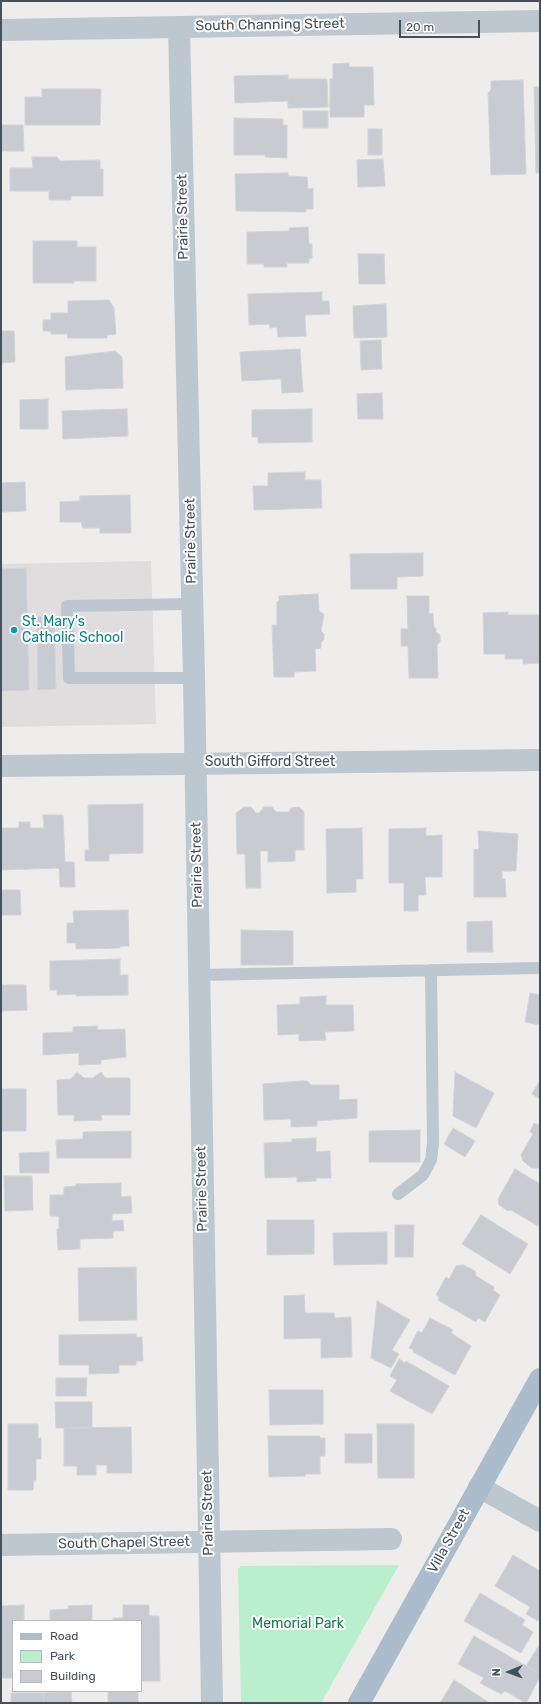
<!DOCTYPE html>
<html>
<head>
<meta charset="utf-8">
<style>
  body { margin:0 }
  #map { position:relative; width:541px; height:1704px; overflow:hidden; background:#efecec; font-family:Rubik,sans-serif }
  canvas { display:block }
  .frame { position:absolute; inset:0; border:2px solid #44505a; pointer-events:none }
  .legend { position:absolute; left:12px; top:1620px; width:130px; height:72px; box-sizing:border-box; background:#fff; border:1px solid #b4b9bd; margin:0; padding:5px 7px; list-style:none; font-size:12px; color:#44505a }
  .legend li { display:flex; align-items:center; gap:8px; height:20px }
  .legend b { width:20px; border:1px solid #b4b9bd }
  .north { position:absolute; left:489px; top:1652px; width:40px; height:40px; -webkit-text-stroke:3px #fff; paint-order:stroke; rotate:269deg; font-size:11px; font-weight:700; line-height:16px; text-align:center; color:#44505a }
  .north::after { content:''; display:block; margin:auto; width:14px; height:18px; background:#44505a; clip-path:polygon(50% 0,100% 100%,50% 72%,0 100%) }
  .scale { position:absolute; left:399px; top:20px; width:81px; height:18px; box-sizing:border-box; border:2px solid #44505a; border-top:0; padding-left:5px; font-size:12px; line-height:14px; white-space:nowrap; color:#44505a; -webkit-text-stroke:3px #fff; paint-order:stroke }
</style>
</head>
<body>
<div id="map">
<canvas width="541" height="1704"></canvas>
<div class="frame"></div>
<ul class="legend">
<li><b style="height:5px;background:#abbccd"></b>Road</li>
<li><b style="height:11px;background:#b9efcd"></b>Park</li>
<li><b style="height:11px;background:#c9cbd2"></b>Building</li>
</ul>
<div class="north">N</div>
<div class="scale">20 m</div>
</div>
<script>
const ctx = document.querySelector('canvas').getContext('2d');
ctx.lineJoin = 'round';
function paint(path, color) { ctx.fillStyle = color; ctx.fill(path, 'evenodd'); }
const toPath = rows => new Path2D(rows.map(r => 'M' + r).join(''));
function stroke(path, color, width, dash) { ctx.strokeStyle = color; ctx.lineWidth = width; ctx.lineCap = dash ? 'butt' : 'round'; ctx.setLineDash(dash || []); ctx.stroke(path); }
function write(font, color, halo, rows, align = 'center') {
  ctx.font = font + ' Rubik,sans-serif'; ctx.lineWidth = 4; ctx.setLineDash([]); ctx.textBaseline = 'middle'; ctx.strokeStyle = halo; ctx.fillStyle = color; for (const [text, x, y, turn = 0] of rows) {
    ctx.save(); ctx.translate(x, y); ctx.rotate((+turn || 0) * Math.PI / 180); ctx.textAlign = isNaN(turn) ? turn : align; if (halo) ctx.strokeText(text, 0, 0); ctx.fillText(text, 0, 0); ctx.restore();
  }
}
const education = toPath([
  [151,561,156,724,1,727,1,564]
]);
const green = toPath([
  [399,1565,321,1703,241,1703,238,1569,241,1566]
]);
const building = toPath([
  [349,63,349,67,373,67,374,105,364,105,364,117,330,117,330,79,333,79,333,64,349,63],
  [288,75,288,79,327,79,328,107,288,108,288,101,235,103,234,76,288,75],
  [523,80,526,174,491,175,488,93,491,90,491,81,523,80],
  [534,87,540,87,540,173,536,173,534,87],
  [42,89,101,89,100,125,25,125,25,97,42,97,42,89],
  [303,111,328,111,328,128,303,128,303,111],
  [234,118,283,119,283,125,287,125,287,158,265,157,265,155,234,155,234,118],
  [1,125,23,125,24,151,1,151,1,125],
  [368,129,382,129,382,155,368,155,368,129],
  [32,157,57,157,60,161,100,160,100,169,103,169,103,196,71,196,71,200,49,200,49,191,10,191,10,168,33,168,32,157],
  [383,159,385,186,358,187,357,160,383,159],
  [288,173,288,176,307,177,308,189,313,188,313,209,306,209,306,212,236,211,235,174,288,173],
  [308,227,309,244,312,244,312,258,309,258,309,263,287,263,287,267,264,267,264,264,247,264,247,232,289,231,289,228,308,227],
  [33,241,77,241,77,247,96,247,96,281,74,281,74,283,33,283,33,241],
  [358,254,384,254,385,284,359,284,358,254],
  [322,292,322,301,329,301,330,314,305,315,306,336,278,337,277,327,270,328,269,324,249,325,248,294,322,292],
  [109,300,114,308,116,334,107,335,107,338,68,338,67,334,51,334,51,331,43,331,43,320,51,320,51,313,68,313,68,301,109,300],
  [386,304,387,337,354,338,353,306,386,304],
  [1,331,14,331,15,362,1,363,1,331],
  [381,340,382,369,361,370,360,341,381,340],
  [300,349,303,392,282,393,281,379,242,381,240,352,300,349],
  [115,351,122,357,123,388,66,390,65,357,115,351],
  [382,393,383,419,358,419,357,394,382,393],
  [48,399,48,429,20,429,20,400,48,399],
  [127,409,128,436,63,439,62,411,127,409],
  [312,409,312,442,258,443,258,437,252,437,252,410,312,409],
  [305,472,305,480,321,480,322,508,254,510,253,486,268,486,268,473,305,472],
  [25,482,26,511,1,512,1,483,25,482],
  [130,495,131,533,100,533,100,528,83,528,81,522,60,522,60,502,80,501,80,496,130,495],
  [423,553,423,576,397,577,397,589,351,589,350,554,423,553],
  [26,568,29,690,1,691,1,569,26,568],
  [318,594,319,611,324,614,321,631,324,634,324,639,321,643,321,648,315,649,316,671,294,672,294,677,274,677,272,625,277,625,277,602,279,601,279,596,318,594],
  [407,596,429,596,429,614,433,613,434,628,436,628,436,632,440,635,440,642,437,645,438,678,409,678,408,646,401,646,401,629,408,629,407,596],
  [508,612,508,615,540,615,540,663,523,664,523,659,505,659,505,654,484,654,483,613,508,612],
  [54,616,56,689,38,690,37,617,54,616],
  [143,804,143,853,109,854,109,861,85,861,85,850,89,850,88,805,143,804],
  [244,807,251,807,256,813,259,813,264,807,272,807,276,812,289,812,291,808,299,807,304,812,304,850,295,850,295,861,268,862,268,851,260,851,261,888,246,888,245,854,237,854,236,813,244,807],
  [43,815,63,815,65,862,74,862,75,887,60,887,59,868,1,870,1,828,19,828,19,822,30,822,30,828,44,828,43,815],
  [362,828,363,879,356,879,356,892,327,893,326,829,362,828],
  [426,828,426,836,442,835,442,877,425,877,426,895,418,895,418,911,404,911,404,883,389,883,389,829,426,828],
  [478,831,518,834,516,871,502,871,502,879,505,879,506,897,474,897,474,850,479,849,478,831],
  [1,890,20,890,21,915,1,915,1,890],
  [128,910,129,946,120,946,120,948,76,949,76,943,67,943,67,923,74,923,73,911,128,910],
  [492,921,493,952,467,952,467,922,492,921],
  [241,930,293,931,293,965,241,965,241,930],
  [120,959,120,975,128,975,128,995,76,996,76,994,57,995,57,990,50,990,50,961,120,959],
  [1,985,26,985,27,1010,1,1011,1,985],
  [530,993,540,995,540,1025,525,1022,530,993],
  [326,996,326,1005,353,1005,354,1031,325,1032,326,1040,299,1041,299,1034,278,1035,277,1005,300,1004,300,997,326,996],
  [97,1026,98,1030,125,1029,126,1057,101,1060,101,1064,79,1065,79,1053,43,1055,43,1033,73,1032,73,1027,97,1026],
  [77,1072,84,1078,93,1078,101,1072,105,1078,130,1078,130,1115,101,1115,102,1120,74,1121,74,1115,58,1115,57,1080,71,1079,77,1072],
  [455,1072,494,1093,476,1128,453,1116,455,1072],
  [540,1080,540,1099,532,1094,540,1080],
  [301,1081,307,1081,311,1085,339,1085,339,1100,357,1099,357,1118,317,1121,317,1126,291,1127,291,1119,264,1120,263,1084,301,1081],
  [1,1089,26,1089,26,1131,1,1131,1,1089],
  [540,1122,540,1168,532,1168,523,1161,521,1155,533,1134,530,1132,534,1123,538,1125,540,1122],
  [453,1128,475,1141,465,1157,444,1144,453,1128],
  [420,1130,420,1162,369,1162,369,1131,420,1130],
  [131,1131,131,1158,57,1158,56,1140,83,1139,83,1132,131,1131],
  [316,1138,316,1152,330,1151,331,1178,316,1178,316,1181,297,1182,297,1177,265,1178,264,1143,292,1142,292,1139,316,1138],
  [49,1152,49,1173,20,1173,19,1153,49,1152],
  [515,1169,540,1184,540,1223,538,1226,511,1210,508,1211,499,1205,498,1199,515,1169],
  [4,1176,32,1176,33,1210,5,1211,4,1176],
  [121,1183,121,1197,131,1196,132,1213,112,1214,112,1221,123,1220,124,1231,113,1231,113,1238,80,1239,80,1249,58,1250,57,1229,59,1229,59,1216,50,1216,50,1195,64,1195,64,1187,76,1186,76,1184,121,1183],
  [481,1215,528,1244,510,1274,462,1244,481,1215],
  [267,1220,314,1220,314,1254,267,1255,267,1220],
  [395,1225,414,1225,413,1257,395,1257,395,1225],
  [387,1232,387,1264,334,1265,333,1233,387,1232],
  [463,1265,475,1271,476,1276,494,1287,493,1290,500,1295,485,1322,478,1318,476,1322,438,1300,439,1297,436,1295,446,1277,449,1279,456,1266,463,1265],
  [136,1267,137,1320,79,1321,78,1268,136,1267],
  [304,1295,305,1313,334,1313,335,1318,351,1317,352,1357,321,1358,321,1338,284,1339,284,1296,304,1295],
  [377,1301,410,1320,392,1350,399,1354,391,1368,371,1358,377,1301],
  [430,1318,453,1330,451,1333,471,1346,455,1375,413,1352,414,1350,409,1348,418,1331,422,1333,430,1318],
  [136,1334,136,1337,142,1337,143,1361,136,1361,136,1365,119,1365,119,1373,89,1374,89,1365,59,1365,59,1335,136,1334],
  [399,1359,405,1363,406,1361,449,1386,432,1414,390,1391,397,1380,390,1376,399,1359],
  [56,1378,87,1378,86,1396,56,1396,56,1378],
  [269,1390,323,1390,323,1424,270,1425,269,1390],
  [55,1402,92,1402,92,1428,56,1428,55,1402],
  [8,1424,38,1424,38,1438,41,1438,41,1459,36,1459,36,1480,34,1480,33,1490,8,1490,8,1424],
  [377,1424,414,1424,414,1478,378,1478,377,1424],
  [131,1427,132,1473,107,1473,107,1465,96,1465,96,1475,77,1475,77,1466,64,1466,64,1428,131,1427],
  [345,1434,372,1434,372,1463,345,1463,345,1434],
  [268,1436,320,1436,320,1438,325,1438,325,1456,320,1456,320,1474,305,1474,305,1476,269,1477,268,1436],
  [513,1555,540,1571,540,1618,538,1621,526,1614,530,1607,495,1586,513,1555],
  [480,1593,525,1620,522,1625,533,1632,521,1653,464,1621,480,1593],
  [24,1605,24,1621,13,1621,13,1678,1,1678,1,1606,24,1605],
  [92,1605,92,1621,50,1621,50,1610,69,1609,68,1606,92,1605],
  [123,1605,149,1605,149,1616,159,1616,160,1681,141,1681,141,1621,113,1621,113,1618,123,1618,123,1605],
  [474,1636,540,1674,540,1677,526,1703,505,1691,501,1694,480,1683,484,1678,458,1664,474,1636],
  [540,1644,540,1674,526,1666,540,1644],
  [454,1680,490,1703,440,1703,454,1680],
  [108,1691,138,1691,138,1703,108,1703,108,1691],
  [71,1692,72,1703,44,1703,43,1693,71,1692],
  [11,1693,43,1693,44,1703,11,1703,11,1693]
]);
const service = toPath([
  [192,604,67,606,69,678,194,678],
  [199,975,540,968],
  [398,1194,423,1175,431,1160,433,1143,431,970]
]);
const minor = toPath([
  [179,27,194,678,212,1703],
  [1,30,540,21],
  [1,766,540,760],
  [479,1487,540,1521],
  [1,1545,391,1539]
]);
const primary = toPath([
  [359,1703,540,1379]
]);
const markers = [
  [14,630,4,"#0f9aa8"]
];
const streetNames = [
  ["South Channing Street",270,25,-1],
  ["Prairie Street",183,217,-91],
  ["Prairie Street",191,541,-91],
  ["South Gifford Street",270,762],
  ["Prairie Street",197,865,-91],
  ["Prairie Street",202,1189,-91],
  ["Prairie Street",208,1513,-91],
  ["Villa Street",449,1541,-61],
  ["South Chapel Street",124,1543,-1]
];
const cultureNames = [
  ["St. Mary's",22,622],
  ["Catholic School",22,638]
];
const parkNames = [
  ["Memorial Park",298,1624]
];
paint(education, '#e0ddde');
paint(green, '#b9efcd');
paint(building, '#c9cbd2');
stroke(building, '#d0d3d8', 1);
stroke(service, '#bcc7cf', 12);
stroke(minor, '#bcc7cf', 22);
stroke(primary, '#abbccd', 22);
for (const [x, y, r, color] of markers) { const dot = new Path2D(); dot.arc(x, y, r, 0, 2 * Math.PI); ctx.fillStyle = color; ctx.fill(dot); stroke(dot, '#fff', 1.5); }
write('14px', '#44505a', '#fff', streetNames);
write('14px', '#0d838f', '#fff', cultureNames, 'left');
write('14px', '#147c47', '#fff', parkNames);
</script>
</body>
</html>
